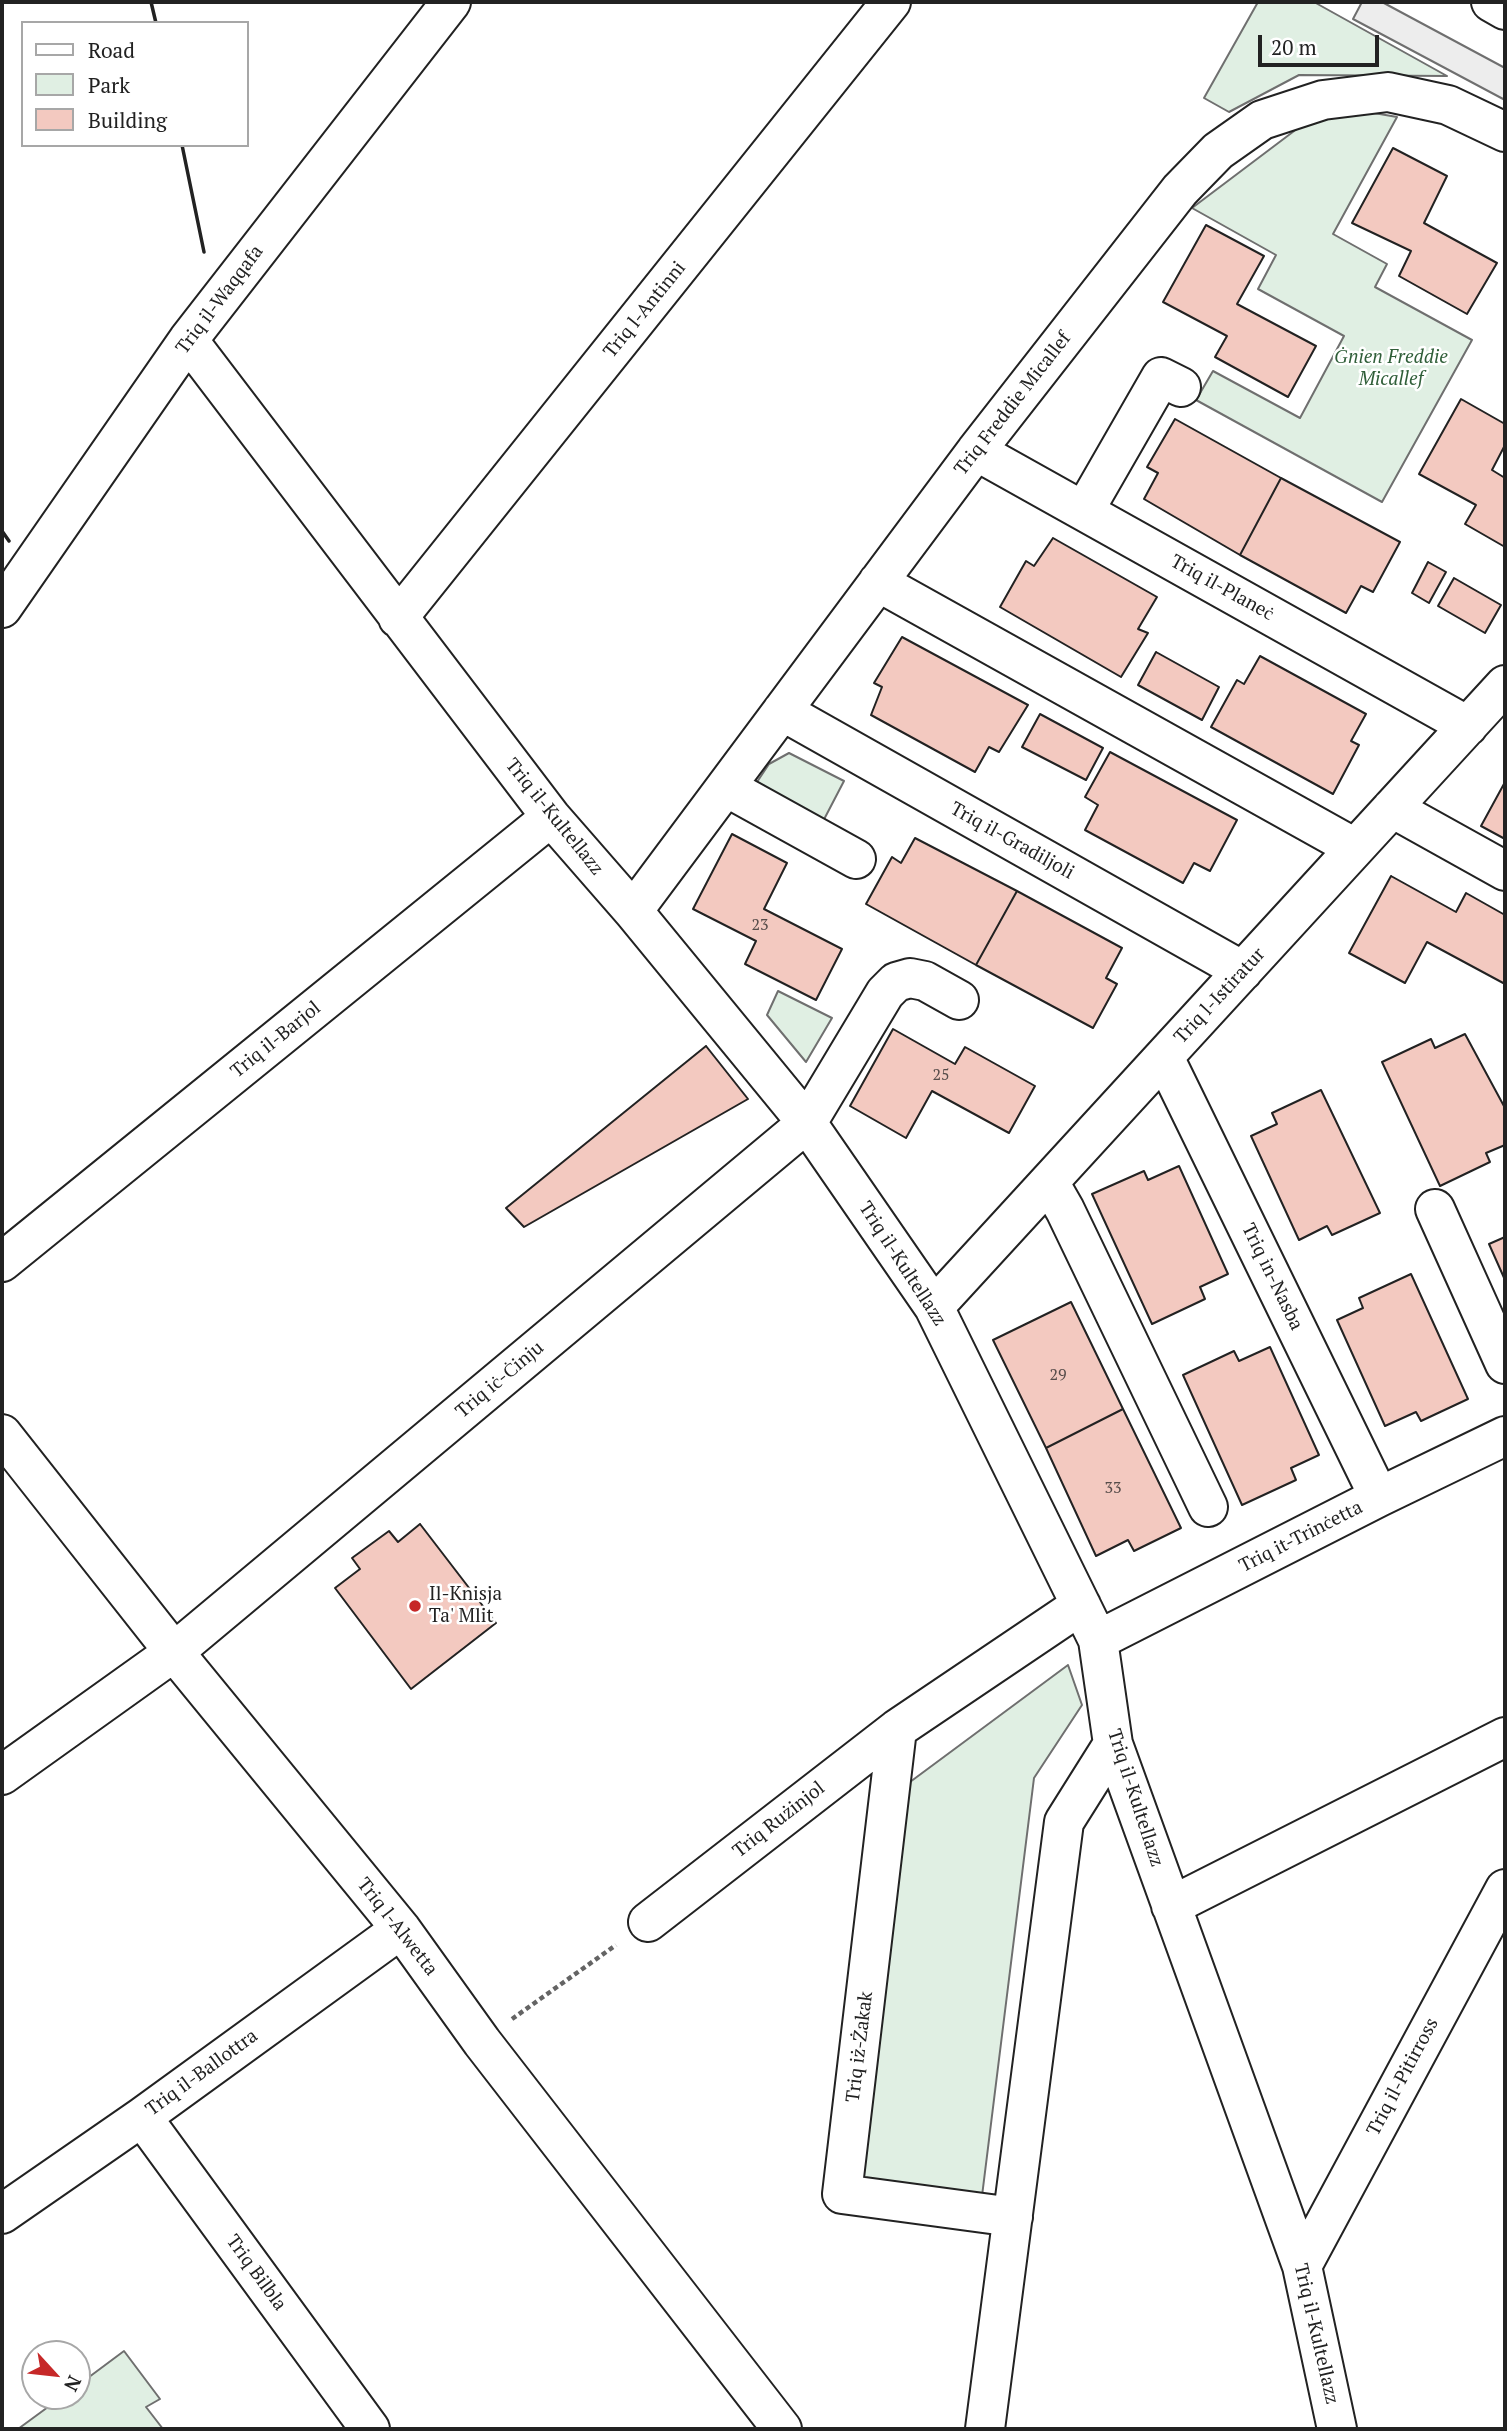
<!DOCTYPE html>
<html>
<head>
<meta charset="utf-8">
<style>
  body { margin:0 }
  #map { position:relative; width:1507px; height:2431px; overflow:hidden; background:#fff; font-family:"PT Serif",serif }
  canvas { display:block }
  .frame { position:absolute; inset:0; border:4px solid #222; pointer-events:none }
  .legend { position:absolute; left:21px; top:21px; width:228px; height:126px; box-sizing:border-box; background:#fff; border:2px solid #a7a7a7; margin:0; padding:9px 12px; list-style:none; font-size:21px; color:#222 }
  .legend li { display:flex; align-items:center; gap:14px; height:35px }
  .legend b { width:35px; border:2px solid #a7a7a7 }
  .north { position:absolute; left:21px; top:2340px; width:70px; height:70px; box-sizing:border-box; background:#fff; border:2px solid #a7a7a7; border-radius:50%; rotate:117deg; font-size:19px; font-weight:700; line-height:28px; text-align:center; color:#222 }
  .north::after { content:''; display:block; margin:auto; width:24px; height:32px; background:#c62828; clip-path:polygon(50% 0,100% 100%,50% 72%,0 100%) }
  .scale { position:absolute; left:1258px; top:35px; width:121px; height:32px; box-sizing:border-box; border:4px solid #222; border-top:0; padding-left:9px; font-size:21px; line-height:24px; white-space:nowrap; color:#222; -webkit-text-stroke:5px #fff; paint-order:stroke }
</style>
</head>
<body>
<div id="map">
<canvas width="1507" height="2431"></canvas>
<div class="frame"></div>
<ul class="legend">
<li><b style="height:9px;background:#fff"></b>Road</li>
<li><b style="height:19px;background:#e0efe3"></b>Park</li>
<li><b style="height:19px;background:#f3c9c0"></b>Building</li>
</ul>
<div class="north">N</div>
<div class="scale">20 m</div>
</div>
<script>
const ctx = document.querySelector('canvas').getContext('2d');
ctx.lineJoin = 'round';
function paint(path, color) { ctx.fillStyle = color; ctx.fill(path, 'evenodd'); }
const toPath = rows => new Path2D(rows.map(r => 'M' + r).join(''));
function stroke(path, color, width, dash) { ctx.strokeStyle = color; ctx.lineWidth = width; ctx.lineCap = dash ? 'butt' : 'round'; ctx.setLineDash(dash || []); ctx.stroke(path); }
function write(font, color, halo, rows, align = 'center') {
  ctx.font = font + ' "PT Serif",serif'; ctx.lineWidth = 5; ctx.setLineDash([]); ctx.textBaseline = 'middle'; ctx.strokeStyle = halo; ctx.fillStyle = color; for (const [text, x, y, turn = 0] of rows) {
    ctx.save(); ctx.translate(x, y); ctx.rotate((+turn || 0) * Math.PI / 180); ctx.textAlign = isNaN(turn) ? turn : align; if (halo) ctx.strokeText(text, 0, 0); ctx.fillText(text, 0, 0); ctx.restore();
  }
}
const green = toPath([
  [1258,2,1314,2,1447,76,1299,75,1229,112,1204,98,1258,2],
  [1351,109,1397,117,1333,234,1387,264,1375,287,1472,340,1382,502,1196,400,1213,371,1300,418,1344,336,1258,289,1276,255,1192,208,1314,116,1351,109],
  [789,753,844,781,819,829,755,785,769,764,789,753],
  [778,991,832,1018,806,1062,767,1015,778,991],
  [1068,1665,1082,1705,1034,1778,982,2196,863,2180,910,1782,1068,1665],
  [124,2351,160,2399,146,2407,163,2429,18,2429,63,2396,77,2396,77,2386,124,2351]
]);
const parking = toPath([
  [1362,2,1382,2,1505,68,1505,100,1353,19,1362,2]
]);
const building = toPath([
  [1393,148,1447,176,1424,223,1497,263,1467,314,1399,276,1411,251,1352,223,1393,148],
  [1206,225,1264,256,1237,304,1316,346,1288,397,1215,357,1227,336,1163,302,1206,225],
  [1461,399,1505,424,1505,445,1492,470,1505,478,1505,547,1465,524,1476,505,1419,474,1461,399],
  [1175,419,1281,478,1240,555,1144,499,1158,473,1147,467,1175,419],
  [1281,478,1400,542,1373,592,1361,586,1346,613,1240,555,1281,478],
  [1053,538,1157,597,1138,629,1148,633,1121,677,1000,607,1026,561,1034,566,1053,538],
  [1428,562,1446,572,1429,603,1412,593,1428,562],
  [1454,578,1501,605,1485,633,1438,606,1454,578],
  [902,637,1028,705,999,752,989,747,975,772,871,715,882,687,874,683,902,637],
  [1156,652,1219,687,1202,720,1138,685,1156,652],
  [1260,656,1366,714,1351,741,1359,745,1333,794,1211,727,1237,680,1244,684,1260,656],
  [1040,714,1103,748,1086,780,1022,747,1040,714],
  [1110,752,1237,820,1210,871,1194,863,1183,883,1085,830,1098,805,1085,797,1110,752],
  [1505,782,1505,839,1481,826,1505,782],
  [732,834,787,863,764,909,842,949,816,1000,745,964,756,941,693,909,732,834],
  [915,838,1017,891,976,965,866,904,892,857,901,863,915,838],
  [1391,876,1456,912,1466,893,1505,915,1505,984,1427,942,1405,983,1349,953,1391,876],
  [1017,891,1122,948,1106,978,1117,984,1093,1028,976,965,1017,891],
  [893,1029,955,1064,965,1047,1035,1086,1009,1133,932,1091,906,1138,850,1106,893,1029],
  [1465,1034,1505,1108,1505,1145,1486,1153,1490,1162,1440,1186,1382,1062,1431,1039,1435,1048,1465,1034],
  [706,1046,748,1099,524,1227,506,1208,706,1046],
  [1321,1090,1380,1213,1332,1235,1327,1226,1299,1240,1251,1136,1277,1124,1272,1113,1321,1090],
  [1179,1166,1228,1274,1200,1287,1205,1299,1152,1324,1092,1194,1144,1171,1148,1180,1179,1166],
  [1505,1237,1505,1280,1489,1244,1505,1237],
  [1411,1274,1468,1399,1421,1421,1416,1412,1385,1426,1337,1320,1363,1308,1359,1298,1411,1274],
  [1071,1302,1123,1409,1046,1448,993,1340,1071,1302],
  [1270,1347,1319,1455,1291,1468,1296,1480,1242,1505,1183,1375,1234,1351,1239,1361,1270,1347],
  [1123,1409,1181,1528,1134,1551,1128,1540,1096,1556,1046,1448,1123,1409],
  [420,1524,496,1623,411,1689,335,1588,360,1569,352,1558,389,1531,398,1542,420,1524]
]);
const path = toPath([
  [512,2019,616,1945]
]);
const minor = toPath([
  [1491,2,1505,10],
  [188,340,551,817,633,911,807,1123,934,1307,1098,1640,1113,1744,1302,2266,1337,2429],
  [976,451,1468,726],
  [1084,511,1161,377,1181,387],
  [878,582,1355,848],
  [2,608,188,340,451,2],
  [398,618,891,2],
  [782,711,1243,971],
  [726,787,856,859],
  [1392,808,1505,871],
  [633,911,976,451,1180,190,1218,151,1262,120,1323,100,1388,92,1448,105,1505,132],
  [1164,1057,1379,1497],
  [1049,1182,1065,1210,1208,1507],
  [1435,1209,1505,1364],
  [2,1262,551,817],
  [934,1307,1505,685],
  [2,1434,174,1652,401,1929,482,2042,782,2429],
  [1098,1640,1379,1497,1505,1436],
  [897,1729,842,2194,1013,2217],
  [2,1775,174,1652,807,1123,885,993,896,982,910,978,925,981,959,1000],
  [1171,1906,1505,1737],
  [648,1922,897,1729,1081,1605],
  [142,2117,370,2429],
  [2,2214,142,2117,401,1929],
  [1302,2266,1505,1889],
  [985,2429,1064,1822,1113,1744]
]);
const wall = toPath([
  [151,2,156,23],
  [182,145,204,252],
  [2,531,9,541]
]);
const markers = [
  [415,1606,7,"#c62828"]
];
const numberNames = [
  ["23",760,925],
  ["25",941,1075],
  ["29",1058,1375],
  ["33",1113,1488]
];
const streetNames = [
  ["Triq il-Waqqafa",220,300,-53],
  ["Triq l-Antinni",645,310,-51],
  ["Triq Freddie Micallef",1013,404,-52],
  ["Triq il-Planeċ",1222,588,29],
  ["Triq il-Kultellazz",554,817,51],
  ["Triq il-Gradiljoli",1012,841,29],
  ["Triq l-Istiratur",1220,996,-47],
  ["Triq il-Barjol",276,1040,-39],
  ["Triq il-Kultellazz",902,1264,57],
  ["Triq in-Nasba",1272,1277,64],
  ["Triq iċ-Ċinju",500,1380,-40],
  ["Triq it-Trinċetta",1301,1537,-27],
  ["Triq il-Kultellazz",1135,1798,72],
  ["Triq Rużinjol",779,1820,-38],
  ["Triq l-Alwetta",397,1927,52],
  ["Triq iż-Żakak",860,2047,-83],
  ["Triq il-Ballottra",202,2073,-36],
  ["Triq il-Pitirross",1403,2077,-62],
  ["Triq Bilbla",256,2273,54],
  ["Triq il-Kultellazz",1316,2334,77]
];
const parkNames = [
  ["Ġnien Freddie",1391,358],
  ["Micallef",1391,380]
];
const poiNames = [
  ["Il-Knisja",429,1595],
  ["Ta' Mlit",429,1617]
];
paint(green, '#e0efe3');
stroke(green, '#6f6f6f', 2);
paint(parking, '#ededed');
stroke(parking, '#6f6f6f', 2);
paint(building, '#f3c9c0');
stroke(building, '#222', 2);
stroke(minor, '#222', 42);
stroke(path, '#646464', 4.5, [5, 3.5]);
stroke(minor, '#fff', 38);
stroke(wall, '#222', 3.5);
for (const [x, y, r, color] of markers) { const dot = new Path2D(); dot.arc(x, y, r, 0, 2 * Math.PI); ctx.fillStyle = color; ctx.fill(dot); stroke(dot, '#fff', 2.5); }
write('16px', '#564c4a', null, numberNames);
write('19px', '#222', '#fff', streetNames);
write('italic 19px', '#2f5e38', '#fff', parkNames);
write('19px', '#222', '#fff', poiNames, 'left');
</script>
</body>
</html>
